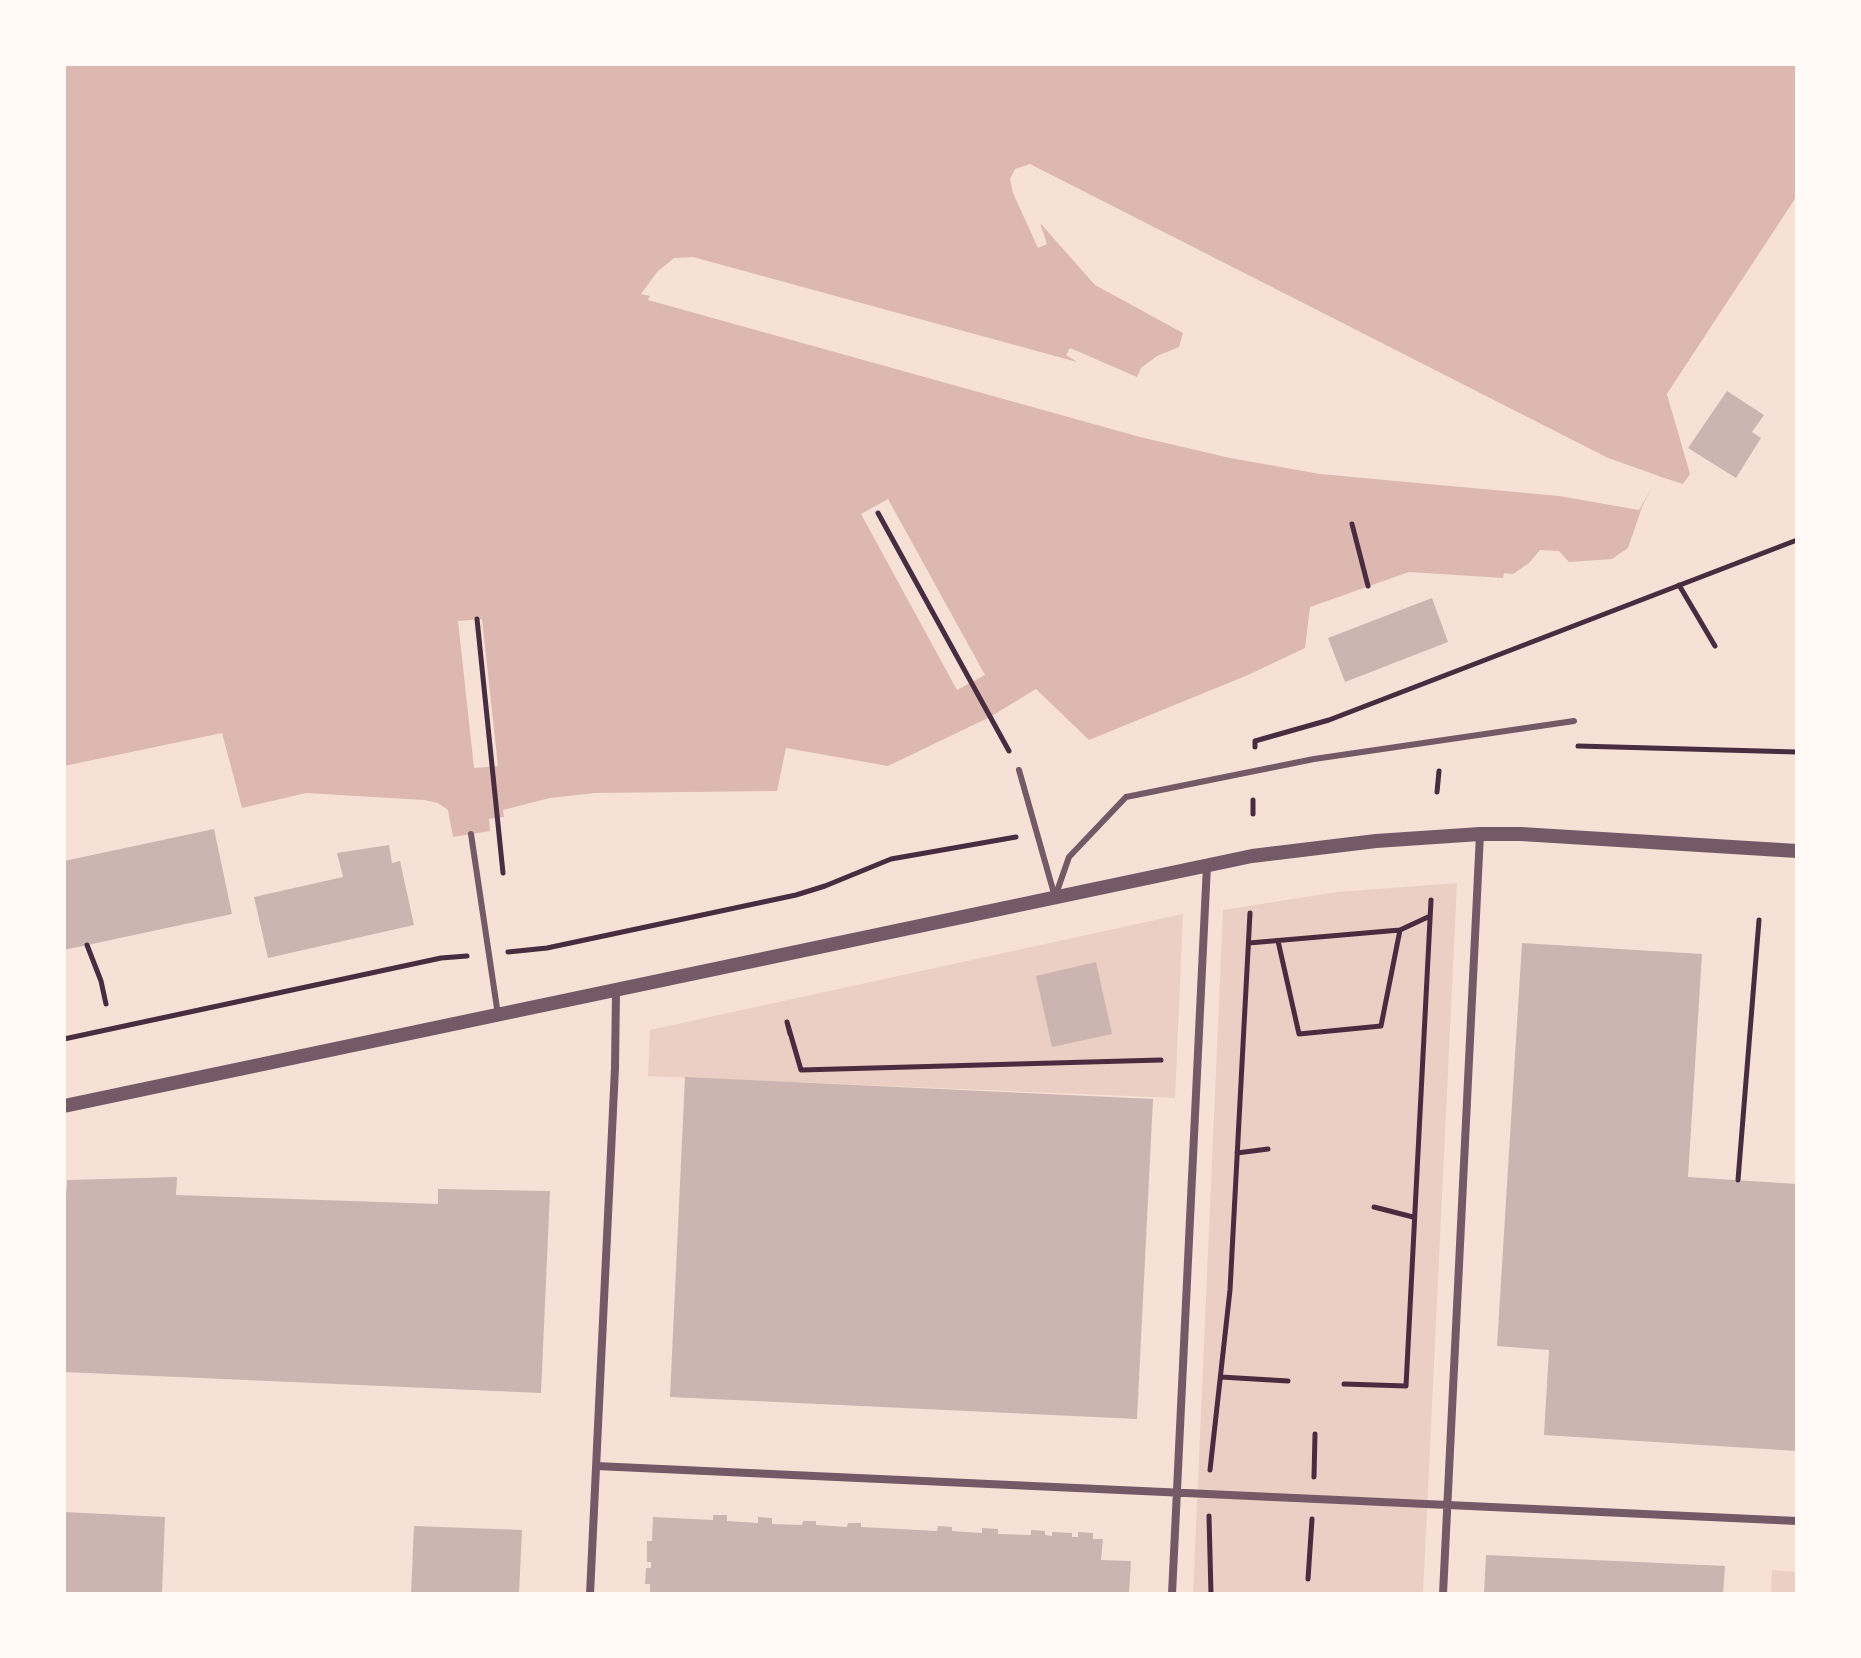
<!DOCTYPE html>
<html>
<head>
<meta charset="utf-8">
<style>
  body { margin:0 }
  #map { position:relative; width:1861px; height:1658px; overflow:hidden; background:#f7e1d7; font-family:Mulish,sans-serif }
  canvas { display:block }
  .frame { position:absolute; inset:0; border:66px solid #fffaf5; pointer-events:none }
</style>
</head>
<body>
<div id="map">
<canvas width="1861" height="1658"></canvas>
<div class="frame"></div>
</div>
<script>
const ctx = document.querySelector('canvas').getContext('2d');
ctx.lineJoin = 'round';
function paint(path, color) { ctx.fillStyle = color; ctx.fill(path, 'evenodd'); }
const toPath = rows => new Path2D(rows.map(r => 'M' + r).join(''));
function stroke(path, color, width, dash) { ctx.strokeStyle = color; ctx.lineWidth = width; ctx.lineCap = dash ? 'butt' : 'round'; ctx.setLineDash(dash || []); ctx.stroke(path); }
const green = toPath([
  [1457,883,1423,1594,1193,1594,1223,910,1337,892],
  [1183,914,1175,1098,648,1076,650,1030],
  [1772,1570,1797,1572,1797,1594,1771,1594]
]);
const water = toPath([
  [64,64,1797,64,1797,196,1667,394,1690,474,1683,484,1658,476,1642,507,1628,548,1612,559,1569,562,1559,551,1540,550,1529,563,1513,574,1504,573,1503,578,1409,572,1310,607,1305,648,1248,675,1089,740,1036,689,990,717,888,766,786,748,777,791,595,793,550,798,503,810,504,817,489,819,490,831,453,837,448,810,438,803,424,800,306,793,242,808,222,733,64,766]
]);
const pier = toPath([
  [1030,164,1608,458,1659,476,1639,510,1559,496,1320,474,1230,458,1140,437,648,300,650,296,641,294,657,272,674,258,693,257,1077,362,1066,355,1070,348,1137,377,1141,368,1157,356,1179,347,1183,333,1095,285,1040,223,1047,244,1038,248,1013,193,1010,179,1015,169],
  [1797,196,1797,203,1672,395,1694,473,1692,478,1667,394],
  [888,499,985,675,957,690,861,514],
  [482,619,498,766,474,768,458,621]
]);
const building = toPath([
  [1727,391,1764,415,1752,432,1761,438,1736,478,1688,448],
  [1432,598,1448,642,1345,682,1328,638],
  [214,829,232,914,64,950,64,861],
  [389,845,392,863,400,861,414,925,268,958,254,897,343,877,337,853],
  [1522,943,1702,954,1688,1177,1797,1184,1797,1451,1544,1435,1549,1350,1497,1346],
  [1096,962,1112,1034,1052,1047,1036,976],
  [685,1077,1153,1099,1137,1419,670,1397],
  [177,1177,176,1195,438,1204,438,1189,550,1191,541,1393,64,1372,64,1223,67,1180],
  [64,1512,165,1517,162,1594,64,1594],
  [713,1515,727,1515,727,1521,758,1523,758,1517,772,1518,772,1524,802,1525,803,1521,816,1521,816,1525,847,1527,848,1523,861,1523,861,1527,937,1531,938,1526,952,1527,952,1531,982,1533,982,1528,998,1529,998,1534,1031,1535,1031,1530,1045,1531,1045,1535,1052,1536,1052,1532,1072,1533,1072,1537,1078,1537,1078,1532,1093,1533,1093,1539,1103,1539,1101,1560,1131,1561,1129,1594,650,1594,650,1584,645,1584,646,1568,651,1568,651,1562,647,1562,647,1541,652,1541,653,1517,713,1520],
  [414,1526,522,1530,519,1594,411,1594],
  [1486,1555,1725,1566,1723,1594,1484,1594]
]);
const path = toPath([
  [878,513,1009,751],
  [1352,524,1368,586],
  [1679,585,1715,646],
  [477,619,503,873],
  [1578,746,1797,752],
  [1255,747,1255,741,1329,720,1797,540],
  [1437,792,1439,771],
  [1253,814,1253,800],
  [1278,941,1299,1034,1381,1026,1400,930],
  [1249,943,1400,930,1428,917],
  [87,945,101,981,106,1004],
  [508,952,547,948,796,895,825,886,891,859,1016,837],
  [790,1034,787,1022,801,1070,1161,1060],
  [64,1039,441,958,467,956],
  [1237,1153,1268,1149],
  [1738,1180,1759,920],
  [1374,1207,1413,1217],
  [1221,1377,1288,1381],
  [1344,1384,1406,1386,1431,900],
  [1210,1470,1230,1290,1250,913],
  [1314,1477,1315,1434],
  [1209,1516,1211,1594],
  [1308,1579,1312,1519]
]);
const service = toPath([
  [1019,770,1055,897],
  [471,834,498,1015],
  [1055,897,1069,857,1126,797,1314,759,1574,721]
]);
const minor = toPath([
  [596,1466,1797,1521],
  [590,1594,615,1068,616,991],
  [1172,1594,1207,865],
  [1443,1594,1480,834]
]);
const tertiary = toPath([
  [64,1106,1252,856,1376,841,1480,834,1521,834,1797,851]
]);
paint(green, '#ebcfc5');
paint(water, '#dcb8b0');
paint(pier, '#f7e1d7');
paint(building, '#ccb4b1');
stroke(path, '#4a2c40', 5);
stroke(service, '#755966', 6);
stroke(minor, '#755966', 8);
stroke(tertiary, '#755966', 14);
</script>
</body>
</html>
